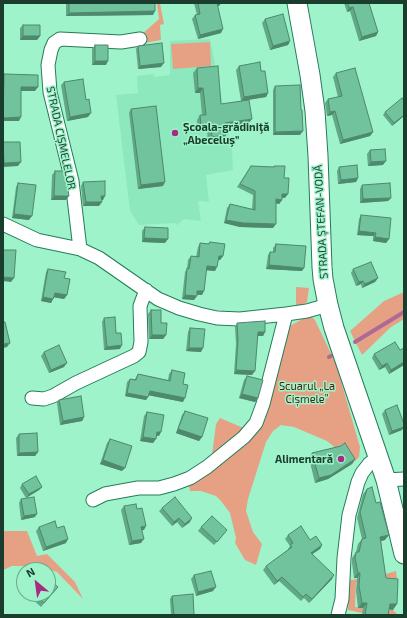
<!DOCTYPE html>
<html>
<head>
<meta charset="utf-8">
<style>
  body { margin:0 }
  #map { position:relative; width:407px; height:618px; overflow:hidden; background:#9ff3ca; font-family:"Exo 2",sans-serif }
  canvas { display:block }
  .frame { position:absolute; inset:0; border:4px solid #1a3d2e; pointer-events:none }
  .north { position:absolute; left:16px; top:562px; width:40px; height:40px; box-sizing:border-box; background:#9ff3ca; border:1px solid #6aaa8c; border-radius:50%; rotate:331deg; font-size:11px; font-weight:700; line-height:16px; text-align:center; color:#1a3d2e }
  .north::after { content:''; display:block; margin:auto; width:14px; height:18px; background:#a52c81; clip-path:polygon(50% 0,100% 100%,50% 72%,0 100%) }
</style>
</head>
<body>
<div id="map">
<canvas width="407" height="618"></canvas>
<div class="frame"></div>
<div class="north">N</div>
</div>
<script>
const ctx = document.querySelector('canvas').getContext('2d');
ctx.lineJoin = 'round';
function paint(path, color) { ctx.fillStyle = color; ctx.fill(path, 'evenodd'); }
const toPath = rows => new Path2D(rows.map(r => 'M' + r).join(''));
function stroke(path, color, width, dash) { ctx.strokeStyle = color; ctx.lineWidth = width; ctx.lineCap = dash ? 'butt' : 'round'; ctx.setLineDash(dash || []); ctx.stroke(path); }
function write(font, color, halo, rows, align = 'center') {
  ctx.font = font + ' "Exo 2",sans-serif'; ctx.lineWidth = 3; ctx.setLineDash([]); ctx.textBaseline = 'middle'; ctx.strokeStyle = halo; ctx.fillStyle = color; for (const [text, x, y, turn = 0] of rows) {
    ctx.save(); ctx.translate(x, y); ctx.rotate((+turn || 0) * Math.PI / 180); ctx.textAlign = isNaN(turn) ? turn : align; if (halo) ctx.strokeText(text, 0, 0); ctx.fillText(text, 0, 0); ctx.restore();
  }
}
const built = toPath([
  [210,39,232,149,233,170,206,175,209,202,198,201,201,221,184,219,177,225,174,223,139,225,130,211,116,95,138,93,137,76,154,74,154,77,170,75,170,41]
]);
const green = toPath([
  [157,3,160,3,164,24,160,25,161,40,144,43,142,34,159,19],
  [210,42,211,66,173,69,171,44],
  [296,287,309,288,307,302,302,306,296,308],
  [404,292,404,319,391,327,362,355,350,331,384,301],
  [312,317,315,320,336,364,360,447,359,457,352,464,341,448,338,450,327,441,294,427,281,425,273,431,266,442,248,499,246,511,253,532,262,544,256,565,245,560,235,543,236,538,230,513,221,501,216,496,201,491,190,491,189,485,261,423,290,326,304,318],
  [220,418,246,429,212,455,216,424],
  [3,531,27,531,37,556,47,554,75,582,83,599,57,572,39,566,12,566,3,570],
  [396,571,397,579,356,582,355,607,393,610,398,615,371,615,348,610,350,580,375,577]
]);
const stream = toPath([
  [355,342,404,312],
  [329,357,331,356]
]);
const street = toPath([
  [3,224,37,240,80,249,99,258,158,299,179,308,199,314,217,318,240,319,286,314,307,311,328,305],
  [80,249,72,181,50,92,48,65,51,50,54,43,60,39,121,42,140,39],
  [32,398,44,399,53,396,76,383,134,356,139,352,141,342,140,306,146,290],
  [386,480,404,479],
  [93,500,105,494,138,488,159,488,174,484,190,478,207,467,244,437,256,423,263,404,286,314],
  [338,615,342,599,344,558,349,515,358,482,362,473,369,464,378,457]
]);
const secondary = toPath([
  [297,3,310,75,315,111,318,156,322,267,323,279,328,305,334,328,386,480,404,554]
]);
const wall = toPath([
  [66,3,155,3,153,15,66,16],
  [194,3,221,3,219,6,217,6,221,33,198,39,192,19,195,15,197,15],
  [344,3,369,3,378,32,376,36,359,41,350,11,347,12],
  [265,19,290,41,288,45,270,50,262,23],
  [23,25,40,36,37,40,20,40,20,28],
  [95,45,106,65,92,65,92,49],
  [138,46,161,67,138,69,136,49],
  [239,66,261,71,268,93,266,97,241,101,236,70],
  [197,68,221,104,248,124,225,127,223,140,208,142,207,130,198,131,197,120,200,115,202,115,200,93,195,93,193,73],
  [336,73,373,132,370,136,340,144,332,115,327,116,325,103,328,99,338,97,333,77],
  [64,82,86,100,88,117,67,121,61,85],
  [275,86,300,135,273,135,273,90],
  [131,109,163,186,138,189,129,113],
  [385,112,404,116,392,126,383,115],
  [370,150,383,165,368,166,367,154],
  [251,166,273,167,274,166,284,178,285,198,282,198,282,200,279,204,276,203,273,228,240,227,224,223,227,208,230,204,252,209,253,195,237,187],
  [339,167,358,178,356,182,338,184,337,171],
  [55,171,66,200,51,200,52,175],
  [83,182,103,200,102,200,99,206,83,206,81,186],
  [18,183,29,220,12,218,16,187],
  [362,185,391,198,388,201,360,203,360,189],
  [361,215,389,239,386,243,373,241,373,236,357,235,359,219],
  [145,227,165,243,142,242,142,231],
  [210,242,223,256,220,260,218,260,215,271,206,270,202,295,197,295,194,300,182,299,185,272,187,269,188,260,191,256,196,257,198,247,200,243,208,244],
  [276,244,302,271,266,269,268,255,270,252,273,252,273,248],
  [48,269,64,278,67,295,64,299,54,297,51,303,41,301,46,272],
  [353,269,378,278,375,282,362,288,361,284,356,286,351,273],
  [151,310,161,323,166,335,163,339,149,339,148,314],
  [104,318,116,333,120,349,104,350,102,322],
  [237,323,265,332,263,336,257,336,252,375,234,374,236,344,235,327],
  [190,328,201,352,186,351,188,332],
  [44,352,64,367,49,373,41,356],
  [374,354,404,365,389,374,385,367,379,370,372,358],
  [172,370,183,384,183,402,149,395,146,400,125,396,127,382,130,379,135,379,138,374,168,380,169,374],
  [247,376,258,398,255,402,239,398,244,380],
  [59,400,84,417,82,421,60,425,57,403],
  [385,410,402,430,389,435,382,414],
  [185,411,202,437,199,441,176,433,182,415],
  [147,412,159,436,157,436,153,443,140,441,144,416],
  [19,434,38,452,35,456,17,456,16,438],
  [110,439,122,471,100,464,107,443],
  [341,446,355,459,352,464,328,479,315,483,309,458,312,453],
  [22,484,42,487,39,490,26,498,20,488],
  [367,489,385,540,381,541,386,578,393,610,389,609,388,615,362,615,363,608,358,608,356,591,357,578,354,578,352,563,352,558,356,552,358,544,362,539,357,518,363,494],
  [21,499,35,517,21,520,19,503],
  [124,506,137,509,144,530,142,530,141,543,129,545,121,510],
  [162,508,190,522,182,528,177,522,172,526,159,511],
  [39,527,57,528,66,543,43,551,36,531],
  [201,527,225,533,214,545,198,531],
  [288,535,310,540,322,545,320,549,312,554,332,579,309,603,304,598,301,601,279,581,274,585,263,570,266,566,288,550,288,549,290,546,285,539],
  [194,575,213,591,196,596,191,579],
  [58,587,41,607,29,596,30,594,48,594],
  [172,596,194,615,171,615,170,599]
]);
const shadedWall = toPath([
  [217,3,221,3,219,6,214,7],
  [353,7,350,11,347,12,349,8],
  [155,11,153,15,66,16,69,13],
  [223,29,221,33,198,39,200,35],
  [378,32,376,36,359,41,362,37],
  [23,36,40,36,37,40,20,40],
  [290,41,288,45,270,50,273,46],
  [95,61,108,61,106,65,92,65],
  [164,63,161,67,138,69,140,66],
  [21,87,38,87,35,91,18,91],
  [198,88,203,88,200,93,195,93],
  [268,93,266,97,241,101,244,97],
  [335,111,332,115,327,116,330,112],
  [91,113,88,117,67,121,70,117],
  [404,115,404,116,392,126,394,123],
  [21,117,19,121,3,121,3,118],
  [252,119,248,124,221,128,225,123],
  [211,125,207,130,198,131,201,126],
  [303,131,300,135,273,135,275,132],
  [373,132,370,136,340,144,343,140],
  [226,135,223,140,208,142,212,137],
  [386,161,383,165,368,166,371,162],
  [21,162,18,166,3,167,3,164,4,163],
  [358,178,356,182,338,184,341,180],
  [165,182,163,186,138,189,141,185],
  [282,194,288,194,285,198,280,197],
  [54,196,69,196,66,200,51,200],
  [101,196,105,196,103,200,99,200],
  [391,198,388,201,360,203,363,199],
  [276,199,282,200,279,204,274,203],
  [86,202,102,202,99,206,83,206],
  [14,214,32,216,29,220,12,218],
  [226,220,276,224,273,228,240,227,224,223],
  [359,231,376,233,373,236,357,235],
  [375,237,389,239,386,243,373,241],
  [144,238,168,239,165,243,142,242],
  [219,256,223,256,220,260,216,260],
  [269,265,304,268,302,271,266,269],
  [207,266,217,267,215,271,204,270],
  [3,277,14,278,11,282,3,281],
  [378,278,375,282,362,288,365,284],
  [363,281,361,284,356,286,359,282],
  [197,291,204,291,202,295,194,294],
  [55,293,67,295,64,299,52,297],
  [185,295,197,296,194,300,182,299],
  [43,297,53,299,51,303,41,301],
  [258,332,265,332,263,336,255,336],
  [152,335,166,335,163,339,149,339],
  [10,343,7,347,3,348,3,344],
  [122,345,120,349,104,350,107,347],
  [189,348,203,348,201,352,186,351],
  [404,362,404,365,389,374,391,370],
  [67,363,64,367,49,373,51,370],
  [387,363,385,367,379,370,382,366],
  [236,370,255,371,252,375,234,374],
  [150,391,185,398,183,402,147,395],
  [127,393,148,397,146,400,125,396],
  [242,394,258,398,255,402,239,398],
  [84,417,82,421,60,425,63,421],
  [404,427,402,430,389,435,392,431],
  [178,429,202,437,199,441,176,433],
  [157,432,161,432,159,436,155,435],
  [143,437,156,439,153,443,140,441],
  [38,452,35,456,17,456,19,453],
  [355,459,352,464,328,479,315,483,319,478],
  [103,460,125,468,122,471,100,464],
  [42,487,39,490,26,498,29,494],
  [37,514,35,517,21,520,24,516],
  [179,518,177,522,172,526,174,522],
  [192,518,190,522,182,528,185,524],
  [146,526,144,530,138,531,141,527],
  [389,535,385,540,377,542,380,537],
  [68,539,66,543,43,551,46,547],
  [144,539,141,543,129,545,132,541],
  [322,545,320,549,308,557,311,553],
  [358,573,360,573,357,578,354,578],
  [334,575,332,579,309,603,312,599],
  [282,577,279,581,274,585,277,581],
  [216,587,213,591,196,596,198,592],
  [362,603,367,603,363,608,358,608],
  [390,604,397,604,393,610,387,609]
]);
const building = toPath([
  [69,3,155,3,155,11,69,13,69,3],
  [198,3,217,3,223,29,200,35,195,15,200,14,198,3],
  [348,3,369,3,378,32,362,37,353,7,349,8,348,3],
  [283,14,290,41,273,46,265,19,283,14],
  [23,25,40,25,40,36,23,36,23,25],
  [162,43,164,63,140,66,138,46,162,43],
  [95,45,108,45,108,61,95,61,95,45],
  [260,62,261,71,265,71,268,93,244,97,239,66,260,62],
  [218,66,221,104,249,100,252,119,225,123,226,135,212,137,211,125,201,126,200,115,206,115,203,88,198,88,197,68,218,66],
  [355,68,373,132,343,140,335,111,330,112,328,99,342,96,336,73,355,68],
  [4,74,38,75,38,87,21,87,21,117,3,118,4,74],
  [83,79,86,100,89,99,91,113,70,117,64,82,83,79],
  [300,85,301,110,302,110,303,131,275,132,275,86,300,85],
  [402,98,404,101,404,115,394,123,385,112,402,98],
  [156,106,165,182,141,185,131,109,156,106],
  [3,142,20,142,21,162,4,163,3,142],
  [385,149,386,161,371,162,370,150,385,149],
  [357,165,358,178,341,180,339,167,357,165],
  [251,166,274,167,274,166,285,166,284,178,289,178,288,194,282,194,282,200,276,199,276,224,243,223,226,220,230,204,255,210,255,191,240,184,251,166],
  [55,171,64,171,67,183,69,196,54,196,55,171],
  [105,181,105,196,101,196,102,202,86,202,83,182,105,181],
  [18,183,36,185,32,216,14,214,18,183],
  [390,183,391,198,363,199,362,185,390,183],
  [361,215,391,218,389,239,375,237,376,233,359,231,361,215],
  [145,227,168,228,168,239,144,238,145,227],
  [210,242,225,244,223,256,219,256,217,267,207,266,204,291,197,291,197,296,185,295,187,268,189,269,191,256,199,257,200,243,209,244,210,242],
  [276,244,306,246,304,268,269,265,270,252,275,252,276,244],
  [3,250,16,250,14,278,3,277,3,250],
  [371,262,378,278,365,284,363,281,359,282,353,269,371,262],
  [48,269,66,272,64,278,70,279,67,295,55,293,53,299,43,297,48,269],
  [151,310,161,310,161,323,167,323,166,335,152,335,151,310],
  [115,317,116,333,121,333,122,345,107,347,104,318,115,317],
  [265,321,265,332,258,332,255,371,236,370,238,340,237,323,265,321],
  [3,322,5,322,10,343,3,344,3,322],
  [190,328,205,329,203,348,189,348,190,328],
  [395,342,400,350,404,348,404,362,391,370,387,363,382,366,374,354,395,342],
  [59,345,67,363,51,370,44,352,59,345],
  [172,370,185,373,183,384,188,385,185,398,150,391,148,397,127,393,130,379,136,380,138,374,170,381,172,370],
  [247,376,263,380,258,398,242,394,247,376],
  [81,396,84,417,63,421,59,400,81,396],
  [397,405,404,424,404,427,392,431,385,410,397,405],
  [185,411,208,418,202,437,178,429,185,411],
  [147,412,164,415,161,432,157,432,156,439,143,437,147,412],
  [37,433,38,452,19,453,19,434,37,433],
  [110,439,132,446,125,468,103,460,110,439],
  [345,443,355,459,331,475,319,478,312,453,341,446,345,443],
  [36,476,42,487,29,494,22,484,36,476],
  [372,487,376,503,380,502,389,535,380,537,386,578,398,579,397,604,390,604,388,615,365,615,367,603,362,603,359,586,360,573,358,573,355,558,356,552,359,552,362,539,366,538,360,512,367,489,372,487],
  [34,497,37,514,24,516,21,499,34,497],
  [175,497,192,518,185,524,179,518,174,522,162,508,175,497],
  [136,504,137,509,142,508,146,526,141,527,144,539,132,541,124,506,136,504],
  [212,516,227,530,217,542,201,527,212,516],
  [55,521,57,528,64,526,68,539,46,547,39,527,55,521],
  [301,526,310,540,316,536,322,545,311,553,334,575,312,599,306,594,303,597,282,577,277,581,266,566,292,547,290,545,293,543,288,535,301,526],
  [211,571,216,587,198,592,194,575,211,571],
  [48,578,58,587,44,603,34,594,48,594,48,578],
  [193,594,194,615,174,615,172,596,193,594]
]);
const markers = [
  [175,133,4,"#a52c81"],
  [341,459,4,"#a52c81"]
];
const poiNames = [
  ["Şcoala-grădiniţă",183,127],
  ["„Abeceluş”",183,140],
  ["Alimentară",333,459,"right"]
];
const streetNames = [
  ["STRADA CIȘMELELOR",61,138,78],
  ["STRADA ȘTEFAN-VODĂ",321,222,-93]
];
const parkNames = [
  ["Scuarul „La",307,386],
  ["Cișmele”",307,399]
];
paint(built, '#8de9bd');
paint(green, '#e6a185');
stroke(stream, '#ac6b94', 4);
stroke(street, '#247c59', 15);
stroke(secondary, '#247c59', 21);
stroke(street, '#fff', 13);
stroke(secondary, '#fff', 19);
paint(wall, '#60a886');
paint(shadedWall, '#4e886d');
paint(building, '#70c39c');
stroke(building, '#4e886d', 1);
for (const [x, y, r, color] of markers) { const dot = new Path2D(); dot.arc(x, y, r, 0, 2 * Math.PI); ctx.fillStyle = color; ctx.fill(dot); stroke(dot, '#9ff3ca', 1.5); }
write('bold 11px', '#1a3d2e', '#9ff3ca', poiNames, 'left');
write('11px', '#1a3d2e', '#9ff3ca', streetNames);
write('11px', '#4e1f0a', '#9ff3ca', parkNames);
</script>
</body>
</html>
